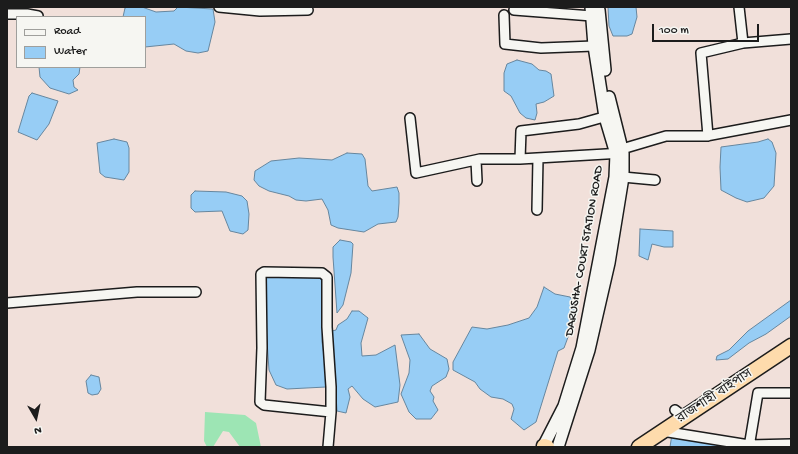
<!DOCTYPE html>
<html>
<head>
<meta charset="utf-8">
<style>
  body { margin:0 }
  #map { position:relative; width:798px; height:454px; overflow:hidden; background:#f1e0da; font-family:"Gochi Hand",sans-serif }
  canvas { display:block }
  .frame { position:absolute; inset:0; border:8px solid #1c1c1c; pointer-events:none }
  .legend { position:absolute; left:16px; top:16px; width:130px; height:52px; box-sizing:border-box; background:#f6f6f2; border:1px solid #9f9f9c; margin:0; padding:5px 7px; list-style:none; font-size:12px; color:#1c1c1c }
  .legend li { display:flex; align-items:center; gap:8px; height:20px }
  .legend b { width:20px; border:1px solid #9f9f9c }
  .north { position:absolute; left:16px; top:398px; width:40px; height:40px; -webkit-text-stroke:3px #f6f6f2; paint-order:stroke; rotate:171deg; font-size:11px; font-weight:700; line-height:16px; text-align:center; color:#1c1c1c }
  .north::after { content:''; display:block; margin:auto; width:14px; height:18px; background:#1c1c1c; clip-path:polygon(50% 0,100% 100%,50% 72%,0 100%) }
  .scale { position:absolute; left:652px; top:24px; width:107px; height:18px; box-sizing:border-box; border:2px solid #1c1c1c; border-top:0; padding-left:5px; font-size:12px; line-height:14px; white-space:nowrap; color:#1c1c1c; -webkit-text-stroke:3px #f6f6f2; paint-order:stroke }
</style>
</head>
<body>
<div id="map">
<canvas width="798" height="454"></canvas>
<div class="frame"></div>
<ul class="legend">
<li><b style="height:5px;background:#f6f6f2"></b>Road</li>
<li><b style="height:11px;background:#97cdf5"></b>Water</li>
</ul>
<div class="north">N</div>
<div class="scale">100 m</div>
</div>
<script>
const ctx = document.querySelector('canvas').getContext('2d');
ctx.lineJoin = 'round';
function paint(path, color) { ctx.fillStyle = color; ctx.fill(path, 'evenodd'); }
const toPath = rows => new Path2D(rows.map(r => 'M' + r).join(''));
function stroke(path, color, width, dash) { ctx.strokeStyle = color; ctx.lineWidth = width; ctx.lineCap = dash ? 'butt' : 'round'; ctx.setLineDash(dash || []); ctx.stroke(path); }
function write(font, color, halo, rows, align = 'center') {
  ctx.font = font + ' "Gochi Hand","Noto Sans Bengali",sans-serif'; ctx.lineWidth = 3; ctx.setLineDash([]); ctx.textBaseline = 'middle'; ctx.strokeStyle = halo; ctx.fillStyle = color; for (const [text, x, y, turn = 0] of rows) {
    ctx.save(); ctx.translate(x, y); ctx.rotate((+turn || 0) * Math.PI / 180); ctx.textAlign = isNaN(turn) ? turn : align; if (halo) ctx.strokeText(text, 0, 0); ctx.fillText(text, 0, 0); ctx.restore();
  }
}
const green = toPath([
  [205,412,245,415,256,423,261,447,240,447,229,432,223,431,213,447,207,447,204,441]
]);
const water = toPath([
  [127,7,142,7,156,12,174,11,178,7,213,9,215,22,208,51,198,53,186,51,174,44,145,47,145,17,123,17,125,8,127,7],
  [608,7,636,7,637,17,632,34,627,36,613,36,609,26,608,7],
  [517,60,532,64,539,70,546,71,551,74,554,96,544,102,536,104,537,113,535,120,526,118,520,113,511,96,504,91,504,73,507,64,517,60],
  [39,67,80,67,79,74,73,80,74,87,78,90,69,94,50,88,40,77,39,67],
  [32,93,58,101,49,124,37,140,18,132,29,96,32,93],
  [114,139,127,142,129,148,129,172,124,180,105,177,100,173,97,143,114,139],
  [768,139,772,142,776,153,774,186,764,198,747,202,736,198,721,190,720,167,721,147,758,142,768,139],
  [347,153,362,154,365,159,368,186,372,191,397,187,399,193,399,203,398,217,396,222,378,224,364,232,338,228,331,225,328,210,322,199,306,201,296,200,289,196,269,191,259,186,254,180,255,171,271,161,299,158,332,160,347,153],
  [195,191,226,192,242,196,247,201,249,214,248,230,243,234,230,231,222,211,195,212,191,208,191,195,195,191],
  [640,229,673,231,673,247,664,247,652,244,648,260,639,256,640,229],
  [340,240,351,242,353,244,351,273,343,305,337,313,333,257,333,247,340,240],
  [291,273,322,278,323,312,322,342,329,385,326,387,287,389,276,385,269,370,264,298,265,275,291,273],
  [544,287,555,294,570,297,575,304,571,329,564,348,558,351,536,422,524,430,511,419,514,409,512,404,503,399,491,397,480,389,475,382,453,370,453,362,472,327,487,329,508,325,529,318,537,307,544,287],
  [791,300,791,316,766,334,749,343,728,359,716,360,717,356,729,350,748,331,791,300],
  [352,311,359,311,368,318,361,343,362,356,376,355,395,345,400,385,398,402,375,407,363,399,352,386,348,389,350,397,346,413,337,411,332,331,336,330,338,325,347,319,352,311],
  [419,334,430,349,447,359,449,369,446,377,432,386,430,391,434,397,433,401,438,410,431,419,416,419,409,412,401,394,409,373,410,360,401,335,419,334],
  [91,375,99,377,101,389,98,394,92,395,88,393,86,381,91,375],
  [672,434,738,447,670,447,672,434]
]);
const minor = toPath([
  [219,7,260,11,308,10],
  [739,7,743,43,791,39],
  [514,10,592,16],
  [7,14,27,14,38,16],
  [504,15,505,44,541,48,594,46],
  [410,118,416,173,480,159,520,159,521,131,579,124,611,115],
  [708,136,701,53,743,43],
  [622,149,666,136,706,136,791,120],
  [520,159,623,153],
  [476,160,477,181],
  [623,177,655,180],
  [537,210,538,158],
  [7,303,137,292,196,292],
  [675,410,684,417],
  [662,431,749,445,791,444],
  [328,447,331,412,331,387,327,327,327,277,322,273,264,272,261,274,262,348,260,402,264,405,331,412],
  [749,447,758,393,791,393]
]);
const tertiary = toPath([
  [599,10,605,70],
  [543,447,564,406,582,348,615,177,616,154,605,117,594,46,591,7],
  [558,447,589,350,609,263,623,177,623,153,609,97]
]);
const trunk = toPath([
  [544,446,547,447],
  [639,447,791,346]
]);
const streetNames = [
  ["DARUSHA- COURT STATION ROAD",585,251,-80],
  ["রাজশাহী বাইপাস",715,397,-33]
];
paint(green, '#9de5b4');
paint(water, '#97cdf5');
stroke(water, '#66869e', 1);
stroke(minor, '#1c1c1c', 12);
stroke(tertiary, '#1c1c1c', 14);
stroke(trunk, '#1c1c1c', 17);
stroke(minor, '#f6f6f2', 9);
stroke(tertiary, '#f6f6f2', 11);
stroke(trunk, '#fedbac', 14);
write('13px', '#1c1c1c', '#f6f6f2', streetNames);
</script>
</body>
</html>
